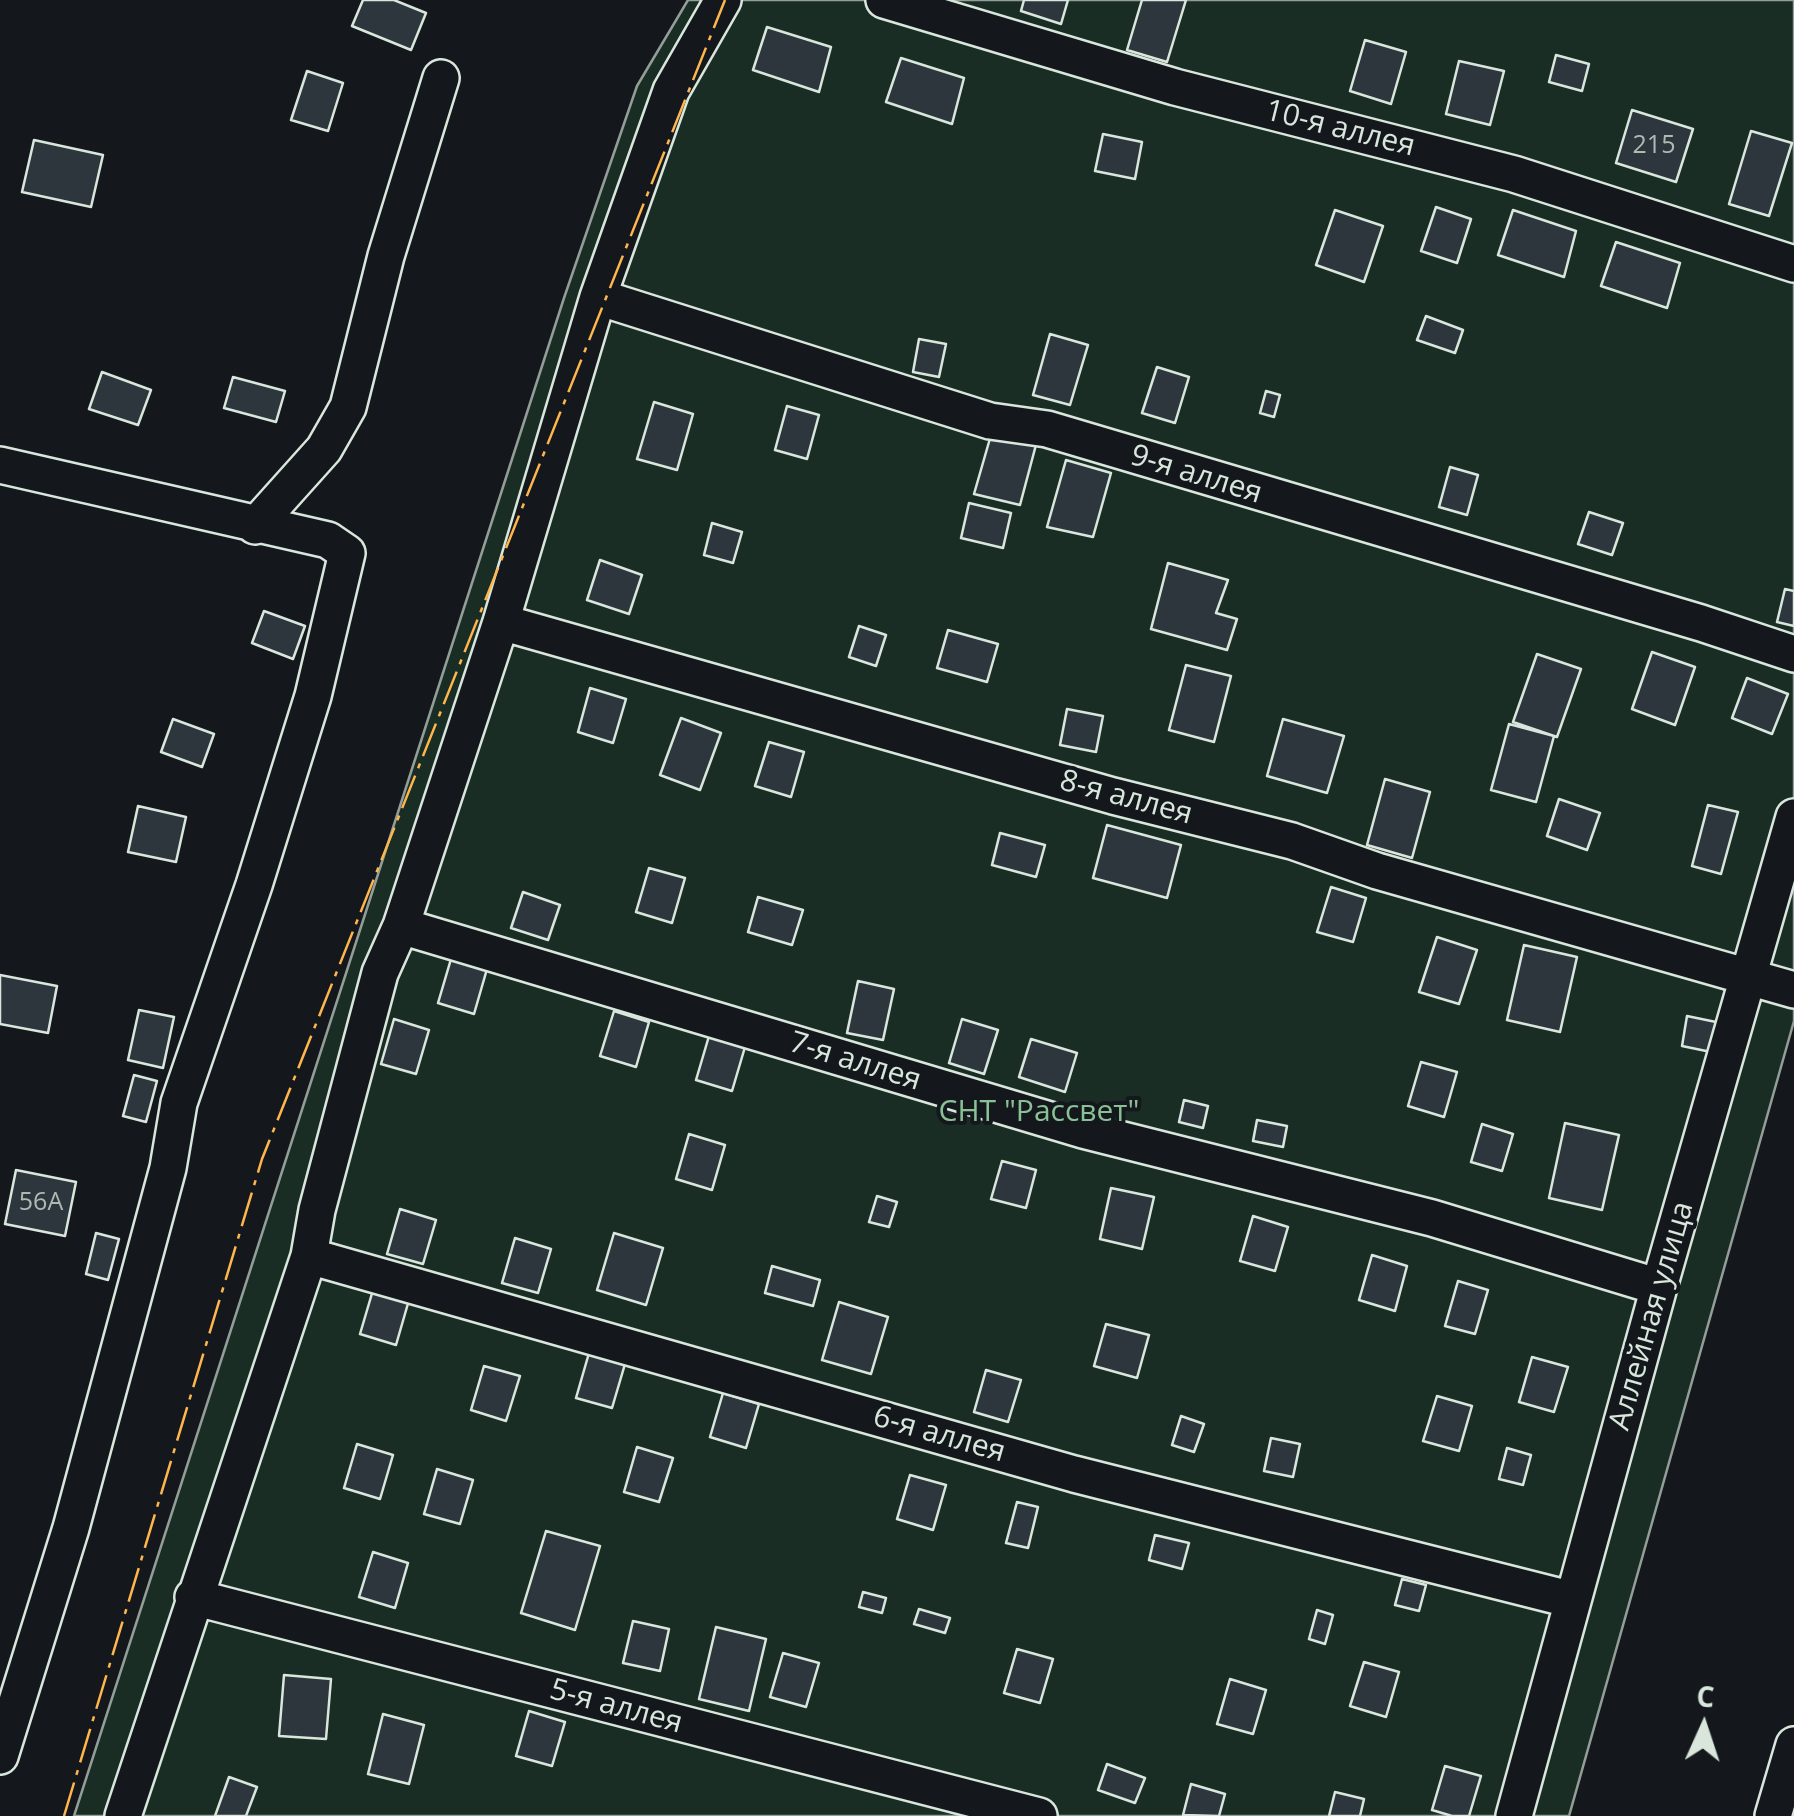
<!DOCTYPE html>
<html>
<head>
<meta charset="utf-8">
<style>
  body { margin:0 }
  #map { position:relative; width:1794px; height:1816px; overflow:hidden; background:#14181c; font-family:"Open Sans",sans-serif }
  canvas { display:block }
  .north { position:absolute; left:1654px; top:1676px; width:100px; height:100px; -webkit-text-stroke:8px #14181c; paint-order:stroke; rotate:3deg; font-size:28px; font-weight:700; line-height:40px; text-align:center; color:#d8e6dc }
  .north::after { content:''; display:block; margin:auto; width:35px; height:45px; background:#d8e6dc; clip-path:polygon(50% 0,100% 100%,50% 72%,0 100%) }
</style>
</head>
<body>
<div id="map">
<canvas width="1794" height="1816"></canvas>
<div class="north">С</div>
</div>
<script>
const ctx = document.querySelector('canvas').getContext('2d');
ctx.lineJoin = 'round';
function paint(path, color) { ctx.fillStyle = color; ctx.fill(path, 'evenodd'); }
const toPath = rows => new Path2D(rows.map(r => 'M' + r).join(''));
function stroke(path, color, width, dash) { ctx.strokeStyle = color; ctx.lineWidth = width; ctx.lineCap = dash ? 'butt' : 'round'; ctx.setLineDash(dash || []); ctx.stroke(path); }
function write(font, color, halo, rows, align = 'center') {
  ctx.font = font + ' "Open Sans",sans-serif'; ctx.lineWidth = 8; ctx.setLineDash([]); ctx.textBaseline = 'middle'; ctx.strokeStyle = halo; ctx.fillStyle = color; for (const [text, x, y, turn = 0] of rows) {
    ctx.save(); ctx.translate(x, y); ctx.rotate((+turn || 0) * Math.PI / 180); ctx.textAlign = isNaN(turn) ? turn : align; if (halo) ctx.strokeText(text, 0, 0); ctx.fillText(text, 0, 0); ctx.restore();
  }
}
const green = toPath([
  [688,0,1794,0,1794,1021,1569,1816,74,1816,564,298,637,86,688,0]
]);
const building = toPath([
  [363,0,394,0,426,13,411,50,352,26,363,0],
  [1024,0,1068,0,1061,24,1021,11,1024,0],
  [1142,0,1186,0,1167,62,1127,50,1142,0],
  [767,27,831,47,819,92,753,70,767,27],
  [1365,40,1406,52,1391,104,1350,91,1365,40],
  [1556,55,1589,64,1582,91,1549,82,1556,55],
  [901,58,964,78,952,124,886,102,901,58],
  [1459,61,1504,71,1490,125,1446,114,1459,61],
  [307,71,343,83,328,131,291,120,307,71],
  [1632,110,1693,129,1676,182,1616,163,1632,110],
  [1751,131,1792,143,1769,216,1729,204,1751,131],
  [1103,134,1142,142,1135,179,1095,171,1103,134],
  [34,140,103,155,91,207,22,192,34,140],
  [1436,207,1471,219,1457,263,1421,251,1436,207],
  [1335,210,1383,226,1364,282,1316,265,1335,210],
  [1513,210,1576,231,1564,277,1498,255,1513,210],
  [1616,242,1680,263,1667,308,1601,286,1616,242],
  [1426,316,1463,330,1455,353,1417,340,1426,316],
  [1050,334,1088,345,1070,405,1033,395,1050,334],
  [919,339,946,344,939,377,913,372,919,339],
  [1157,367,1189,377,1175,423,1142,413,1157,367],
  [102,372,151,390,138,425,89,409,102,372],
  [233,377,285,391,276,422,224,408,233,377],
  [1266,391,1280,395,1274,417,1260,413,1266,391],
  [654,402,693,414,677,470,637,459,654,402],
  [787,406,819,415,807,459,775,450,787,406],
  [993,428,1037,441,1020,505,974,494,993,428],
  [1066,460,1111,473,1093,537,1047,527,1066,460],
  [1450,467,1478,475,1467,515,1439,507,1450,467],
  [969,503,1011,513,1003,548,961,538,969,503],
  [1589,512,1623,523,1612,555,1578,544,1589,512],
  [712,523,742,532,733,563,704,555,712,523],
  [600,560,642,575,629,614,587,600,600,560],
  [1168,563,1228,580,1216,613,1237,619,1227,650,1151,629,1168,563],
  [1785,589,1794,591,1794,626,1777,622,1785,589],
  [264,611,305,626,293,659,252,643,264,611],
  [859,626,886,635,876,666,849,657,859,626],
  [948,630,998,644,987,682,937,668,948,630],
  [1652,652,1695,667,1675,725,1632,709,1652,652],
  [1537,654,1581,669,1557,737,1513,722,1537,654],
  [1186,665,1231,676,1214,742,1169,730,1186,665],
  [1747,678,1788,694,1772,734,1732,718,1747,678],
  [590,688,626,699,613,743,578,732,590,688],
  [1067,709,1103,716,1096,752,1060,745,1067,709],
  [681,718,721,733,700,790,660,775,681,718],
  [173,719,214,734,202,767,161,752,173,719],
  [1283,719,1344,736,1327,793,1267,776,1283,719],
  [1509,724,1554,736,1536,802,1491,790,1509,724],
  [769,742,804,752,791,797,755,786,769,742],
  [1385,779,1430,792,1412,858,1367,845,1385,779],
  [1559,799,1600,813,1587,850,1547,836,1559,799],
  [1708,805,1738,812,1721,874,1692,866,1708,805],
  [138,806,186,817,176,862,128,852,138,806],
  [1107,825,1181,845,1167,898,1093,878,1107,825],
  [1000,833,1045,845,1036,877,992,865,1000,833],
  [649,868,685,878,672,923,636,912,649,868],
  [1331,887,1366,898,1353,942,1317,932,1331,887],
  [523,892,560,905,548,940,511,928,523,892],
  [758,897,803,910,792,945,748,932,758,897],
  [1437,937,1477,950,1459,1004,1419,992,1437,937],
  [1524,945,1577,957,1560,1032,1507,1020,1524,945],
  [451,959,487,969,474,1014,438,1003,451,959],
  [0,975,57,986,48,1033,0,1024,0,975],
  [858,981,894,989,883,1040,847,1033,858,981],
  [139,1010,174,1017,163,1068,128,1060,139,1010],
  [614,1011,649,1022,636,1067,600,1056,614,1011],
  [1687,1016,1716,1022,1711,1052,1682,1046,1687,1016],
  [394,1019,429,1030,416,1074,381,1064,394,1019],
  [962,1019,998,1030,984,1074,949,1063,962,1019],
  [709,1036,745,1047,732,1091,696,1080,709,1036],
  [1031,1039,1077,1053,1065,1092,1019,1077,1031,1039],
  [1421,1062,1457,1072,1444,1117,1408,1106,1421,1062],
  [134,1075,157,1081,146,1122,123,1116,134,1075],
  [1184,1100,1208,1106,1203,1128,1179,1122,1184,1100],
  [1257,1120,1287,1126,1283,1147,1253,1141,1257,1120],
  [1565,1123,1619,1135,1602,1210,1549,1198,1565,1123],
  [1482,1124,1513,1134,1502,1171,1471,1162,1482,1124],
  [689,1134,725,1145,712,1190,676,1179,689,1134],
  [1002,1161,1036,1170,1026,1208,991,1199,1002,1161],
  [16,1170,76,1182,65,1236,5,1224,16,1170],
  [1111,1188,1154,1197,1142,1249,1100,1239,1111,1188],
  [877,1196,897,1202,889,1227,869,1222,877,1196],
  [400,1209,436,1220,423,1264,387,1254,400,1209],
  [1253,1216,1288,1227,1275,1271,1240,1261,1253,1216],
  [96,1233,119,1239,108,1280,86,1274,96,1233],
  [614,1233,663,1248,646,1305,597,1290,614,1233],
  [515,1238,551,1249,538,1293,502,1283,515,1238],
  [1372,1255,1407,1266,1395,1311,1359,1300,1372,1255],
  [772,1266,820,1280,813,1306,765,1293,772,1266],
  [1458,1281,1488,1290,1475,1334,1445,1326,1458,1281],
  [373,1290,409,1300,396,1345,360,1334,373,1290],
  [839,1302,888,1317,871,1374,822,1360,839,1302],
  [1106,1324,1149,1335,1137,1378,1094,1366,1106,1324],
  [589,1353,625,1364,612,1408,576,1398,589,1353],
  [1532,1357,1568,1367,1554,1412,1519,1402,1532,1357],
  [484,1366,520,1376,506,1421,471,1410,484,1366],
  [986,1370,1021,1380,1008,1422,974,1412,986,1370],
  [723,1393,759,1404,746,1448,710,1437,723,1393],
  [1437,1396,1472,1406,1459,1451,1423,1441,1437,1396],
  [1181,1416,1204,1424,1194,1452,1172,1445,1181,1416],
  [1271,1438,1300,1444,1293,1477,1264,1471,1271,1438],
  [357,1444,393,1455,380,1499,344,1488,357,1444],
  [637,1447,673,1458,659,1502,624,1492,637,1447],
  [1507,1448,1531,1455,1523,1485,1499,1479,1507,1448],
  [437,1469,473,1480,460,1524,424,1514,437,1469],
  [910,1475,946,1485,933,1530,897,1519,910,1475],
  [1017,1502,1038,1507,1028,1548,1006,1543,1017,1502],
  [546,1531,600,1546,575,1630,521,1613,546,1531],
  [1155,1535,1189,1543,1182,1569,1149,1560,1155,1535],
  [373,1552,408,1563,395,1608,359,1597,373,1552],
  [1402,1579,1426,1585,1419,1611,1395,1605,1402,1579],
  [863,1592,886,1598,882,1613,859,1607,863,1592],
  [919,1609,950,1618,945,1633,914,1624,919,1609],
  [1317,1610,1333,1615,1325,1644,1309,1639,1317,1610],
  [633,1621,669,1629,660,1671,623,1663,633,1621],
  [716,1627,766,1639,749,1711,699,1699,716,1627],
  [1017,1649,1053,1659,1040,1703,1004,1693,1017,1649],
  [783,1653,819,1663,806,1707,770,1697,783,1653],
  [1364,1662,1399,1672,1386,1717,1350,1706,1364,1662],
  [284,1675,331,1679,326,1739,279,1736,284,1675],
  [1230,1679,1266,1690,1253,1734,1217,1724,1230,1679],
  [529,1711,565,1722,552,1766,516,1756,529,1711],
  [383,1714,424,1725,409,1784,368,1774,383,1714],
  [1107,1764,1145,1778,1135,1803,1098,1790,1107,1764],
  [1445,1766,1481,1776,1469,1816,1452,1816,1432,1810,1445,1766],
  [229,1777,257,1787,246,1816,215,1816,229,1777],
  [1191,1784,1225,1794,1219,1816,1183,1815,1191,1784],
  [1335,1792,1364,1799,1360,1816,1329,1816,1335,1792]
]);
const minor = toPath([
  [884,0,1175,87,1514,174,1794,264],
  [598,297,990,421,1047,429,1701,623,1794,654],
  [0,465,328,540,347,553,313,696,254,885,179,1103,168,1168,71,1528,0,1756],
  [255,526,324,449,348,407,386,256,441,78],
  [501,622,1113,796,1292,841,1377,871,1794,990],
  [401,926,1083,1130,1432,1218,1659,1287],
  [309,1256,1074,1474,1573,1600],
  [193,1597,1039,1816],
  [123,1816,309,1256,317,1210,380,973,401,926,501,622,598,297,671,91,723,0],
  [1514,1816,1659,1287,1794,817],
  [1773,1816,1794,1745]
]);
const power = toPath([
  [64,1816,262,1159,725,0]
]);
const numberNames = [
  ["215",1654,146],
  ["56А",41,1203]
];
const streetNames = [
  ["10-я аллея",1340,129,14],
  ["9-я аллея",1196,475,17],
  ["8-я аллея",1126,798,15],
  ["7-я аллея",855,1062,17],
  ["Аллейная улица",1652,1316,-74],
  ["6-я аллея",939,1435,16],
  ["5-я аллея",616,1707,15]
];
const parkNames = [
  ["СНТ \"Рассвет\"",1039,1112]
];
paint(green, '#1a2d24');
stroke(green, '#939e99', 2.5);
paint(building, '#2c363c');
stroke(building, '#d8e6dc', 2.5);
stroke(minor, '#d8e6dc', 40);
stroke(minor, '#14181c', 35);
stroke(power, '#ffb74d', 2.5, [35, 8, 5, 8]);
write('25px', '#adbab4', null, numberNames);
write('30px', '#d8e6dc', '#14181c', streetNames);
write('30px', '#8ac095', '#14181c', parkNames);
</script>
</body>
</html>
